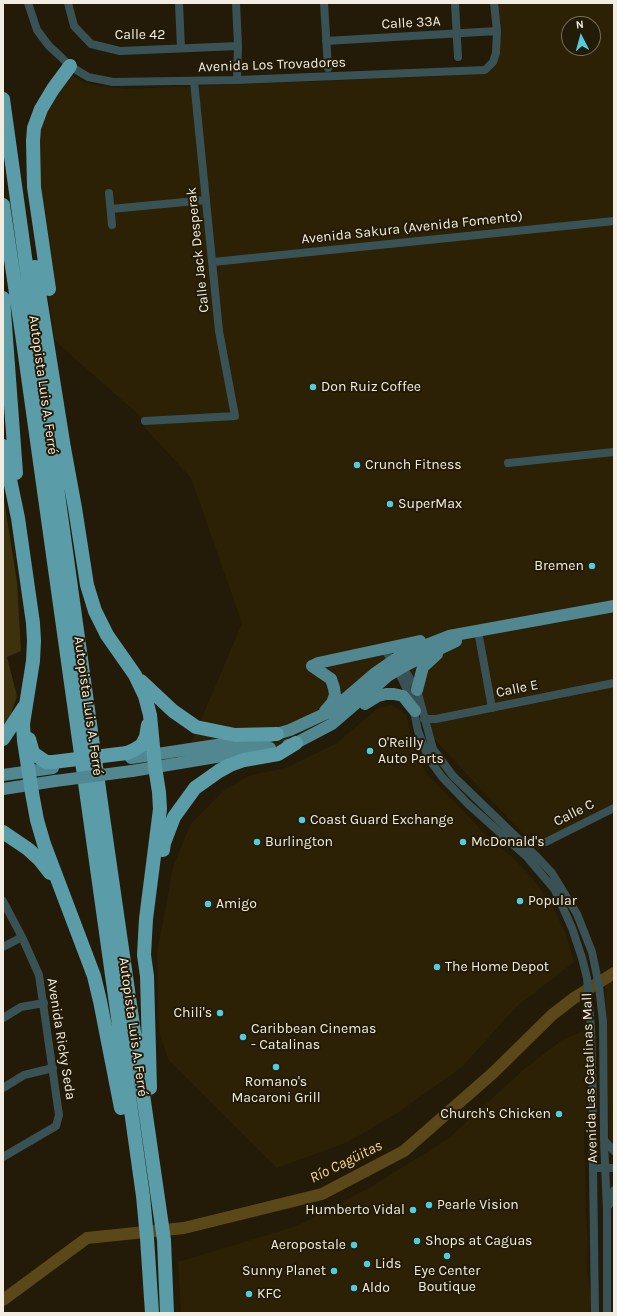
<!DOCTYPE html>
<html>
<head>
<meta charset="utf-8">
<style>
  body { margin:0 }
  #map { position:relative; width:617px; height:1316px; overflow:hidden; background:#231b07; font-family:Karla,sans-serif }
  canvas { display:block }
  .frame { position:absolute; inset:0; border:4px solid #f2ede0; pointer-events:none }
  .north { position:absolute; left:561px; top:16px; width:40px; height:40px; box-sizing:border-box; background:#231b07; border:1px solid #766f5e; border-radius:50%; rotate:354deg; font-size:11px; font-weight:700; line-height:16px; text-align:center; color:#f2ede0 }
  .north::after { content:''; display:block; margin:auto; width:14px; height:18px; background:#54cadd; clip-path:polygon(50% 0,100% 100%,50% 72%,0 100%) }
</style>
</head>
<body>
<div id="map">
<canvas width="617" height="1316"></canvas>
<div class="frame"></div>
<div class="north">N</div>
</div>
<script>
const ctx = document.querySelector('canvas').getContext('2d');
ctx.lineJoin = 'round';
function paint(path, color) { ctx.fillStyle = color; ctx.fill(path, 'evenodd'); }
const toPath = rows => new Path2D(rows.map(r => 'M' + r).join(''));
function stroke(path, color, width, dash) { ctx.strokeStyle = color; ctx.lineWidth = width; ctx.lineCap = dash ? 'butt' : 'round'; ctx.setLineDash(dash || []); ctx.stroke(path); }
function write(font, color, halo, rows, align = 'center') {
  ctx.font = font + ' Karla,sans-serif'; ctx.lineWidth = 4; ctx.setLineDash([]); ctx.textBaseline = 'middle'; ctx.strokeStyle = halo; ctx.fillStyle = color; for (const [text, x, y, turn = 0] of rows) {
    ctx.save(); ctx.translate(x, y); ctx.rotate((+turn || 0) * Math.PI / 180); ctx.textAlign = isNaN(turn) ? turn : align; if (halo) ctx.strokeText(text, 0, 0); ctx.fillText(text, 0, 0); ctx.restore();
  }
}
const built = toPath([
  [493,3,614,3,614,810,538,850,435,740,393,673,296,743,182,765,242,623,191,478,145,428,140,416,55,341,33,195,32,134,67,72,83,82,92,85,125,89,469,75,486,71,494,59],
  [569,24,593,24,593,48,569,48],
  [391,705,406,714,413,742,426,773,494,843,511,856,533,879,552,905,566,935,574,962,516,1007,462,1067,399,1112,348,1142,277,1168,168,1059,159,1031,157,954,173,867,190,825,223,791,248,776,288,767,337,743,378,708],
  [614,979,614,1145,609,1138,605,984],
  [584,1031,588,1115,584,1133,585,1166,586,1214,588,1237,587,1271,591,1298,590,1313,181,1313,178,1262,297,1226,376,1184,449,1138,523,1070,562,1040]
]);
const green = toPath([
  [3,493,17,582,21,651,7,657,17,696,7,725,3,729]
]);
const river = toPath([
  [3,1300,87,1238,184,1228,322,1194,404,1151,493,1073,552,1015,574,998,614,973]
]);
const minor = toPath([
  [28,3,37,30,49,46,60,56,70,66,88,77,113,82,237,80,485,70,493,62,496,53,497,31,494,3],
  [68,3,74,26,91,44,120,51,238,46],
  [179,3,181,48],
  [236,3,238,46,237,80],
  [324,3,328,68],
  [455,3,458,57],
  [326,41,497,31],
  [109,193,112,225],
  [111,209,206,200],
  [213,262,614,221],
  [145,421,235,416,219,331,194,81],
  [508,463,614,452],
  [478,631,492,708],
  [384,648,402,679,412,701,418,731,429,759,442,777,468,804,526,856,555,890,572,928,582,958,587,978,591,1028,593,1103,592,1139,593,1168,595,1313],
  [401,664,417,690,433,749,453,776,538,858,552,873,577,914,592,952,599,986,603,1022,604,1140,607,1211,607,1313],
  [424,719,436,719,614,683],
  [546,842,614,808],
  [3,901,22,937,39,975,59,1115,56,1126,3,1157],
  [3,947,22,937],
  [3,1018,21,1007,44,1003],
  [3,1088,24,1075,53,1068],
  [604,1140,614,1151],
  [593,1168,614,1168],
  [609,1205,614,1190]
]);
const primary = toPath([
  [312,666,318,663,420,641],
  [312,666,331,679,334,688,335,695,332,703,325,711],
  [417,690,423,667,437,654],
  [365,704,378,696,386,694,394,694,403,696,415,711],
  [288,745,296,743,332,724,389,675,406,665,456,641],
  [131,758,263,738,290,730,331,711,374,674,403,654,449,636,614,606],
  [132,771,270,748],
  [3,775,53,768],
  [3,789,55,781]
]);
const motorway = toPath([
  [3,99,102,810,164,1240,167,1313],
  [3,205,22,334,143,1196,147,1238,152,1313],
  [35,267,64,448,75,508,87,585,95,611,107,635,135,675,145,696,150,715,155,767,159,792,160,809,146,919,144,955,147,976,150,1088],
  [49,289,34,187,33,141,34,128,41,109,53,89,70,66],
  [3,298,16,473],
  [3,446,18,518,33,623,34,641,33,661,23,724,24,741,32,793,37,820,44,844,94,976,100,1001,121,1108],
  [141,681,173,711,196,727,235,735,277,734],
  [3,739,24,707],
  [29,739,33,753,46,762,53,762],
  [127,753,134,750,142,745,146,737,148,725],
  [3,832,28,849,39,859,50,873],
  [163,850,164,843,174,817,195,788,219,771,230,765,244,760,278,754,296,743]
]);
const primaryBridge = toPath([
  [55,781,132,771]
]);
const motorwayBridge = toPath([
  [53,762,127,753]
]);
const markers = [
  [313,387,4,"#54cadd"],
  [357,465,4,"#54cadd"],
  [390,504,4,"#54cadd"],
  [592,566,4,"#54cadd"],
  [370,751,4,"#54cadd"],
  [302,820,4,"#54cadd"],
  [257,842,4,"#54cadd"],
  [463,842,4,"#54cadd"],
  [520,901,4,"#54cadd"],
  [208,904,4,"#54cadd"],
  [437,967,4,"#54cadd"],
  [220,1013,4,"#54cadd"],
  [243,1037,4,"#54cadd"],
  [276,1067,4,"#54cadd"],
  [559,1114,4,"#54cadd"],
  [429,1205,4,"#54cadd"],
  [413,1210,4,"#54cadd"],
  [417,1241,4,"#54cadd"],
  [354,1245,4,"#54cadd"],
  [447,1256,4,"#54cadd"],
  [367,1264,4,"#54cadd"],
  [334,1271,4,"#54cadd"],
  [354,1288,4,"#54cadd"],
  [249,1294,4,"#54cadd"]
];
const streetNames = [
  ["Calle 33A",411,23,-3],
  ["Calle 42",140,35],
  ["Avenida Los Trovadores",272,65,-2],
  ["Avenida Sakura (Avenida Fomento)",412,228,-6],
  ["Calle Jack Desperak",198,250,-96],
  ["Autopista Luis A. Ferré",43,385,82],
  ["Calle E",517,689,-11],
  ["Autopista Luis A. Ferré",88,706,82],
  ["Calle C",574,813,-27],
  ["Autopista Luis A. Ferré",133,1027,82],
  ["Avenida Ricky Seda",61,1039,81],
  ["Avenida Las Catalinas Mall",590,1078,-92]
];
const poiNames = [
  ["Don Ruiz Coffee",321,387],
  ["Crunch Fitness",365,465],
  ["SuperMax",398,504],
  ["Bremen",584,566,"right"],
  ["O'Reilly",378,743],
  ["Auto Parts",378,759],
  ["Coast Guard Exchange",310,820],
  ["Burlington",265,842],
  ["McDonald's",471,842],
  ["Popular",528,901],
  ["Amigo",216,904],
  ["The Home Depot",445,967],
  ["Chili's",212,1013,"right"],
  ["Caribbean Cinemas",251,1029],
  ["- Catalinas",251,1045],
  ["Romano's",276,1082,"center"],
  ["Macaroni Grill",276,1098,"center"],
  ["Church's Chicken",551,1114,"right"],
  ["Pearle Vision",437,1205],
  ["Humberto Vidal",405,1210,"right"],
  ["Shops at Caguas",425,1241],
  ["Aeropostale",346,1245,"right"],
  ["Lids",375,1264],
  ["Sunny Planet",326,1271,"right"],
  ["Eye Center",447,1271,"center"],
  ["Boutique",447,1287,"center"],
  ["Aldo",362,1288],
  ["KFC",257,1294]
];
const waterNames = [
  ["Río Cagüitas",346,1162,-26]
];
paint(built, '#2c2105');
paint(green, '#3e310e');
stroke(river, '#5b4818', 12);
stroke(minor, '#395256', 8);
stroke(primary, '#518790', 12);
stroke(motorway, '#5a9ca7', 14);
stroke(primaryBridge, '#518790', 12);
stroke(motorwayBridge, '#5a9ca7', 14);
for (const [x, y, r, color] of markers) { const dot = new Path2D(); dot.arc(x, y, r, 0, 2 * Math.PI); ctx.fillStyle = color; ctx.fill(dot); stroke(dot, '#231b07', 1.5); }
write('14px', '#f2ede0', '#231b07', streetNames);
write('14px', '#f2ede0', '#231b07', poiNames, 'left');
write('italic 15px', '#f6d78d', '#231b07', waterNames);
</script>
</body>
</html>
